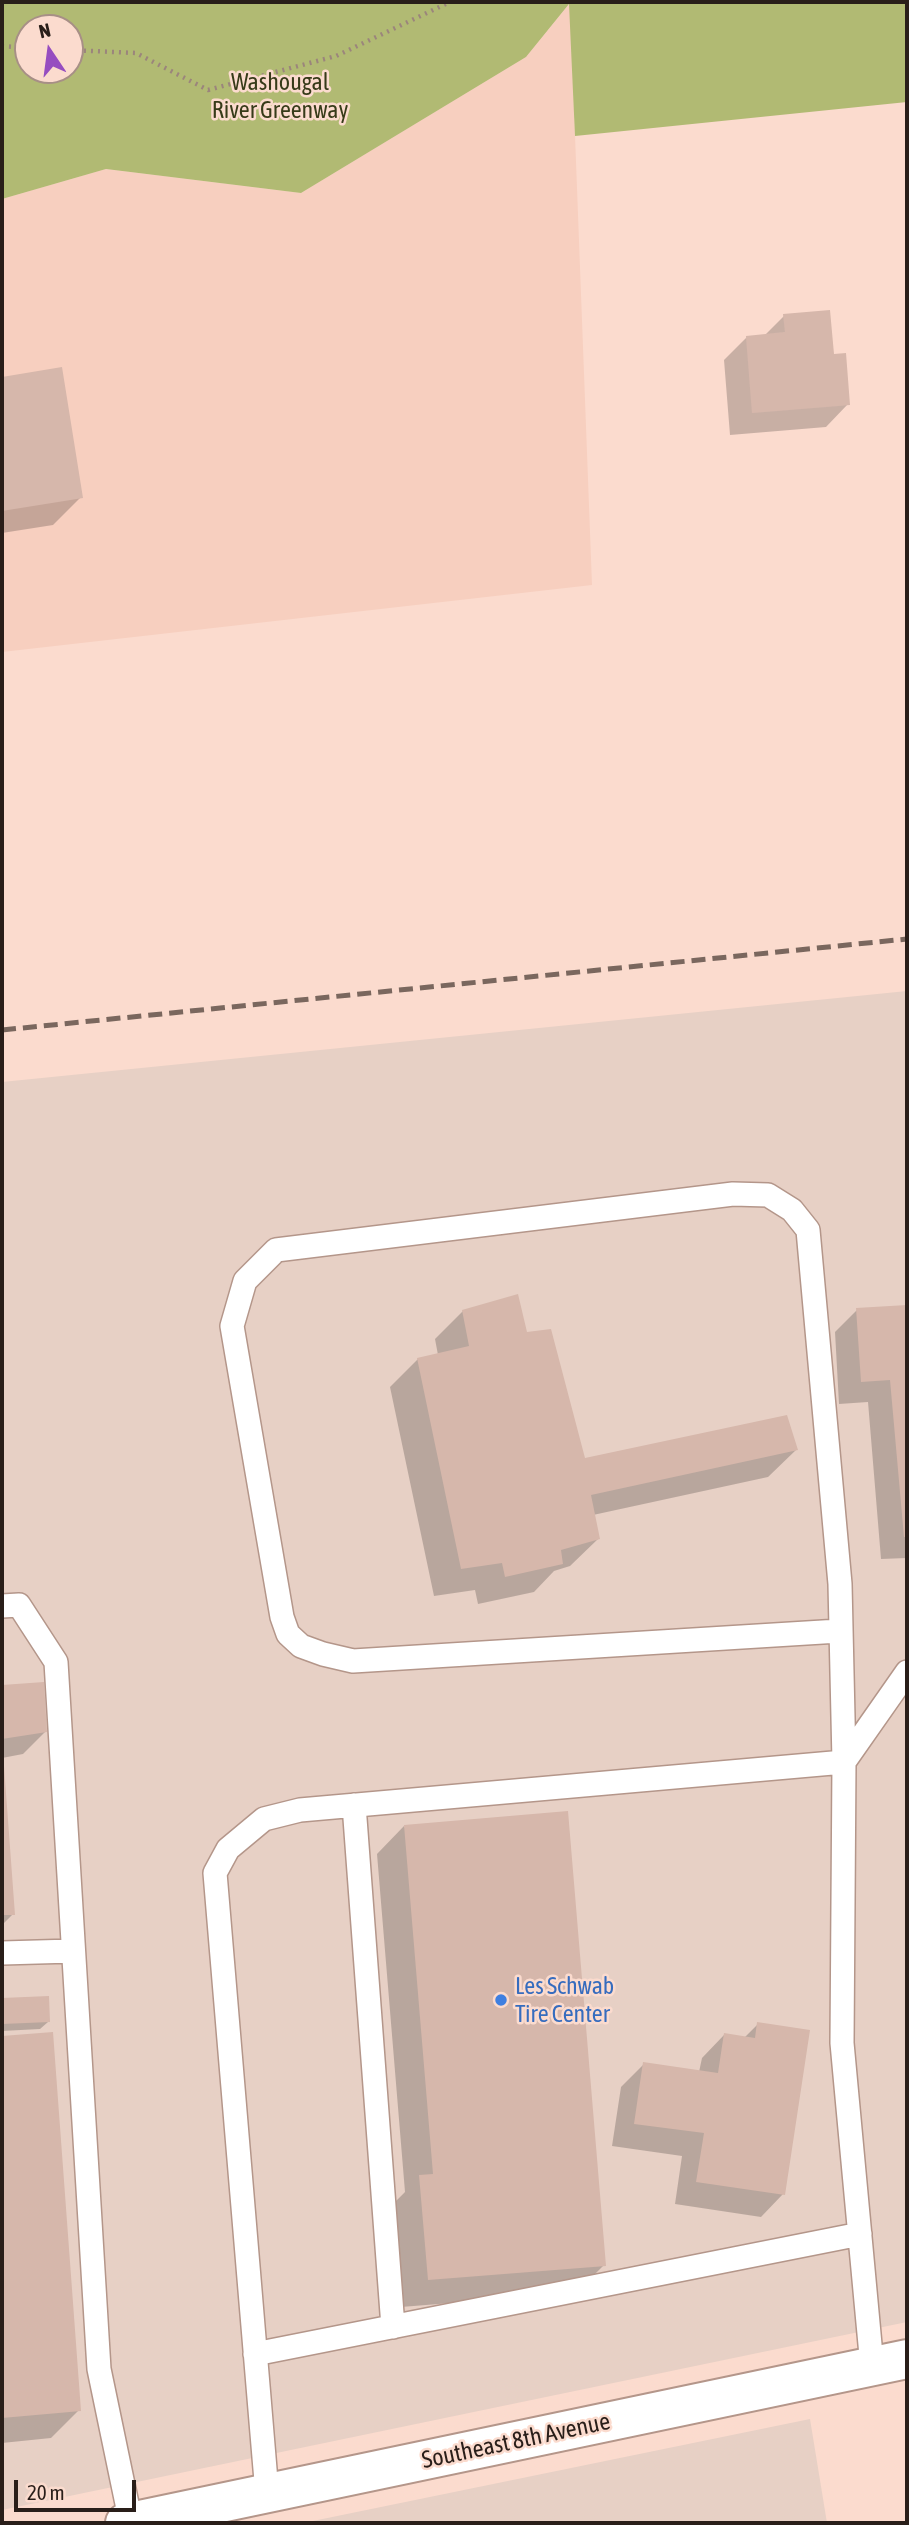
<!DOCTYPE html>
<html>
<head>
<meta charset="utf-8">
<style>
  body { margin:0 }
  #map { position:relative; width:909px; height:2525px; overflow:hidden; background:#fbdbce; font-family:"Asap Condensed",sans-serif }
  canvas { display:block }
  .frame { position:absolute; inset:0; border:4px solid #291e19; pointer-events:none }
  .north { position:absolute; left:14px; top:14px; width:70px; height:70px; box-sizing:border-box; background:#fbdbce; border:2px solid #a78f86; border-radius:50%; rotate:347deg; font-size:19px; font-weight:700; line-height:28px; text-align:center; color:#291e19 }
  .north::after { content:''; display:block; margin:auto; width:24px; height:32px; background:#964dc0; clip-path:polygon(50% 0,100% 100%,50% 72%,0 100%) }
  .scale { position:absolute; left:14px; top:2480px; width:122px; height:32px; box-sizing:border-box; border:4px solid #291e19; border-top:0; padding-left:9px; font-size:21px; line-height:24px; white-space:nowrap; color:#291e19; -webkit-text-stroke:5px #fbdbce; paint-order:stroke }
</style>
</head>
<body>
<div id="map">
<canvas width="909" height="2525"></canvas>
<div class="frame"></div>
<div class="north">N</div>
<div class="scale">20 m</div>
</div>
<script>
const ctx = document.querySelector('canvas').getContext('2d');
ctx.lineJoin = 'round';
function paint(path, color) { ctx.fillStyle = color; ctx.fill(path, 'evenodd'); }
const toPath = rows => new Path2D(rows.map(r => 'M' + r).join(''));
function stroke(path, color, width, dash) { ctx.strokeStyle = color; ctx.lineWidth = width; ctx.lineCap = dash ? 'butt' : 'round'; ctx.setLineDash(dash || []); ctx.stroke(path); }
function write(font, color, halo, rows, align = 'center') {
  ctx.font = font + ' "Asap Condensed",sans-serif'; ctx.lineWidth = 5; ctx.setLineDash([]); ctx.textBaseline = 'middle'; ctx.strokeStyle = halo; ctx.fillStyle = color; for (const [text, x, y, turn = 0] of rows) {
    ctx.save(); ctx.translate(x, y); ctx.rotate((+turn || 0) * Math.PI / 180); ctx.textAlign = isNaN(turn) ? turn : align; if (halo) ctx.strokeText(text, 0, 0); ctx.fillText(text, 0, 0); ctx.restore();
  }
}
const commercial = toPath([
  [907,991,907,2322,2,2510,2,1082],
  [810,2419,827,2523,303,2523]
]);
const built = toPath([
  [570,3,592,585,2,652,2,199,106,169,301,193,526,57]
]);
const green = toPath([
  [2,2,907,2,907,102,575,136,569,4,526,57,301,193,106,169,2,199],
  [28,28,70,28,70,70,28,70]
]);
const shadow = toPath([
  [784,316,832,356,848,404,826,427,730,435,724,360,747,337,764,336],
  [60,369,81,497,53,525,2,533,2,379],
  [907,1306,907,1558,881,1559,868,1402,839,1404,835,1332,857,1310],
  [463,1311,526,1334,584,1460,796,1450,768,1477,593,1515,598,1539,570,1566,554,1571,534,1592,478,1604,475,1590,434,1596,390,1387,418,1359,438,1355,435,1339],
  [42,1684,45,1732,23,1754,2,1758,2,1687],
  [2,1763,13,1914,2,1925],
  [404,1826,604,2265,576,2293,401,2307,392,2205,405,2192,377,1854],
  [47,1998,48,2022,40,2029,2,2031,2,2000],
  [758,2024,783,2194,761,2217,675,2204,682,2156,612,2146,621,2087,644,2064,699,2072,702,2058,724,2035,744,2038],
  [51,2033,79,2410,51,2438,2,2443,2,2038]
]);
const building = toPath([
  [830,310,834,354,846,353,850,405,752,413,746,336,785,332,783,314],
  [62,367,83,498,2,511,2,377],
  [518,1294,527,1332,551,1329,585,1458,787,1415,798,1450,591,1495,600,1539,561,1550,563,1564,505,1577,502,1563,461,1569,417,1358,469,1346,462,1310],
  [907,1305,907,1537,904,1537,890,1380,861,1382,856,1308],
  [44,1682,47,1732,2,1739,2,1685],
  [2,1766,4,1766,15,1915,2,1915],
  [568,1811,606,2266,428,2280,419,2175,433,2174,404,1825],
  [49,1996,50,2022,2,2024,2,1998],
  [757,2022,810,2030,785,2195,696,2182,704,2133,634,2124,643,2062,718,2073,724,2033,755,2038],
  [53,2032,81,2411,2,2418,2,2036]
]);
const path = toPath([
  [2,46,28,48],
  [70,50,136,53,208,90,336,56,450,2]
]);
const lane = toPath([
  [2,1606,19,1605,56,1662,99,2369,131,2523],
  [839,1631,353,1661,323,1654,301,1646,288,1634,282,1617,232,1326,245,1281,276,1250,733,1194,768,1195,792,1210,808,1230,840,1584,844,1762,842,2043,872,2366],
  [354,1805,393,2327],
  [2,1953,73,1951],
  [255,2354,860,2234],
  [267,2493,215,1873,228,1849,264,1819,300,1810,844,1762,907,1672]
]);
const secondary = toPath([
  [125,2523,907,2359]
]);
const rail = toPath([
  [2,1030,907,939]
]);
const markers = [
  [501,2000,7,"#3f7fe0"]
];
const parkNames = [
  ["Washougal",280,82],
  ["River Greenway",280,110]
];
const shopNames = [
  ["Les Schwab",515,1986],
  ["Tire Center",515,2014]
];
const streetNames = [
  ["Southeast 8th Avenue",516,2441,-12]
];
paint(commercial, '#e7d0c5');
paint(built, '#f7cfbf');
paint(green, '#b1ba73');
paint(shadow, '#0003');
paint(building, '#d6b7ab');
stroke(lane, '#b4968a', 26);
stroke(secondary, '#b4968a', 42);
stroke(path, '#9b857c', 4.5, [2, 5]);
stroke(lane, '#fff', 23);
stroke(secondary, '#fff', 38);
stroke(rail, '#7a675e', 5, [14, 7]);
for (const [x, y, r, color] of markers) { const dot = new Path2D(); dot.arc(x, y, r, 0, 2 * Math.PI); ctx.fillStyle = color; ctx.fill(dot); stroke(dot, '#fbdbce', 2.5); }
write('24px', '#373b19', '#fbdbce', parkNames);
write('24px', '#366cbe', '#fbdbce', shopNames, 'left');
write('24px', '#291e19', '#fbdbce', streetNames);
</script>
</body>
</html>
